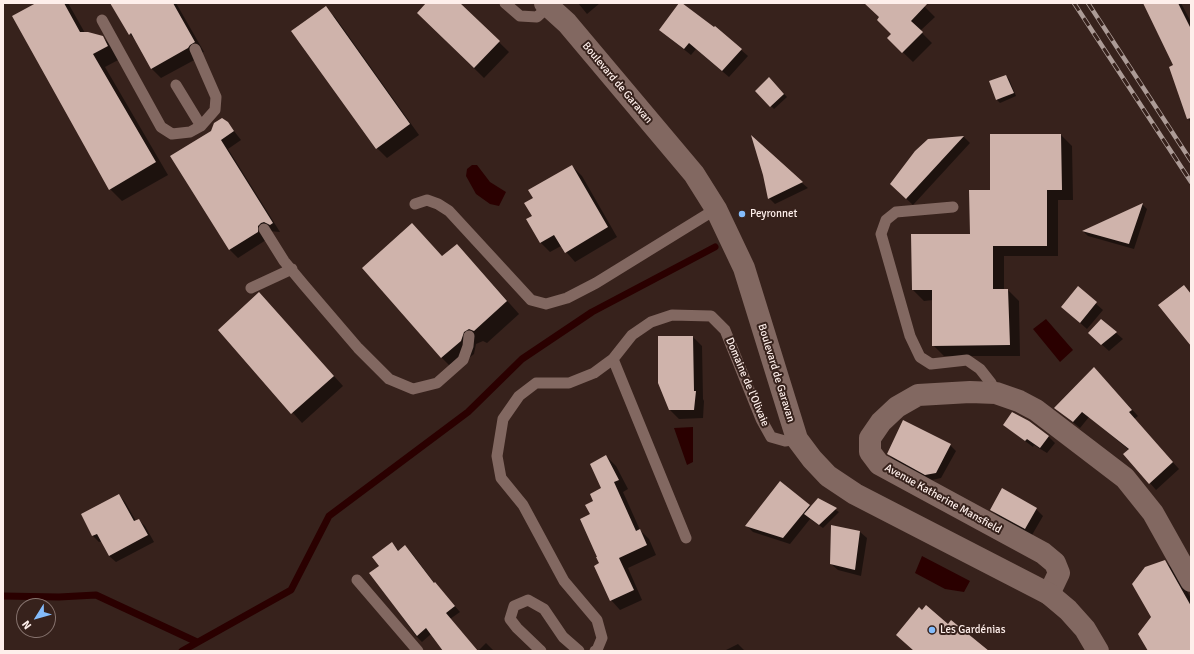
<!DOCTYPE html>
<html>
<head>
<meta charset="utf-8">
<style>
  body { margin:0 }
  #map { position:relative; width:1194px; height:654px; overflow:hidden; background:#37221c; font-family:Signika,sans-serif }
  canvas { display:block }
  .frame { position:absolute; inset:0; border:4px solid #feefeb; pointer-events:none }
  .north { position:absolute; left:16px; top:598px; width:40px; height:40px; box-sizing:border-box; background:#37221c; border:1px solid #87746f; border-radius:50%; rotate:233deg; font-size:11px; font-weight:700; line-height:16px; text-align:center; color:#feefeb }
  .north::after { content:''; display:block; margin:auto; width:14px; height:18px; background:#84bcfb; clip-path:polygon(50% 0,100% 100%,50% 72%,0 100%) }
</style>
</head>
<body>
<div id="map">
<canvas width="1194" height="654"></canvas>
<div class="frame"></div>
<div class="north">N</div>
</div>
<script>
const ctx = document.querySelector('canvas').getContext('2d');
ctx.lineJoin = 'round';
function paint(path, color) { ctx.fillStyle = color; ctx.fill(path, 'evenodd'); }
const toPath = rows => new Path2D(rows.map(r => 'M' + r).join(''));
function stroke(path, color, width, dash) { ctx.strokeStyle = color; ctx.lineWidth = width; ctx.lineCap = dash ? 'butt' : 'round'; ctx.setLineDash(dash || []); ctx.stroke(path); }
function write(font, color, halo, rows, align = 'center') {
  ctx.font = font + ' Signika,sans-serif'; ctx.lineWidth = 4; ctx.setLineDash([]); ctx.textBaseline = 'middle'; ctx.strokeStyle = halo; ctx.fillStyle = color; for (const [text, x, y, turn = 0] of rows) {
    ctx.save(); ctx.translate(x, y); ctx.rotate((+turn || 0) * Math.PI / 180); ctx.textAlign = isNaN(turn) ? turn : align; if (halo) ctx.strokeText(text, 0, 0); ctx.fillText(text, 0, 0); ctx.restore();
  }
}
const water = toPath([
  [472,165,477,165,490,182,506,192,499,206,490,204,476,194,466,176,467,169],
  [1046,319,1073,350,1060,362,1033,329],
  [693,427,693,462,687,465,674,428],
  [922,556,970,581,964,592,945,589,915,573]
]);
const shadow = toPath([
  [39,3,68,3,85,33,102,37,115,49,120,59,105,67,168,175,122,201,110,189],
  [112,3,176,3,204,52,199,54,198,58,161,78,151,68,137,42,130,34],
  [428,3,459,3,509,52,484,78,418,13],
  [578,3,600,3,587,14],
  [865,3,921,3,935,17,920,31,932,43,913,62,888,38,892,34,880,17],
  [1144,3,1181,3,1191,22,1191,124,1170,68,1175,65],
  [325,8,335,17,419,135,387,158,377,148],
  [716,28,748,56,729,77,696,49,691,55,667,36],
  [1006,76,1009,79,1016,96,1000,103,997,100,990,82],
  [769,78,787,97,774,109,756,91],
  [227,122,241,140,228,149,280,232,269,231,266,240,238,258,229,249,171,157],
  [1061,135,1072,146,1073,200,1058,200,1058,256,1004,256,1004,290,1008,290,1019,301,1020,356,944,356,933,345,933,300,924,301,913,290,971,235,991,191],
  [964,137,970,143,913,205,898,191,928,140],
  [753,138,802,183,808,188,775,204,769,198,764,175],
  [572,166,582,176,617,237,575,262,561,246,550,252,540,242,533,217,534,198],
  [1142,204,1147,209,1134,249,1088,236,1083,231],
  [412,224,443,257,469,258,519,314,487,343,483,341,476,344,474,354,454,370,441,357],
  [1078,288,1103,310,1087,329,1062,307],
  [259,293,343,386,302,423,219,330],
  [1101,320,1123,339,1109,351,1089,333],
  [693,337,702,346,703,399,704,401,703,418,679,419,670,410],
  [1100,375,1138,416,1134,419,1179,469,1156,490,1125,454,1129,450,1089,417,1080,428,1055,408],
  [1004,425,1048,436,1055,443,1047,453,1034,445,1033,447],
  [950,445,956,451,941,478,932,480,894,460,888,454],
  [606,456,616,466,628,489,623,492,640,530,649,539,656,555,628,568,642,600,620,610,611,600,600,564,592,514,595,501,602,489],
  [119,495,125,502,136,521,139,520,145,526,154,542,116,562,109,556,102,541,99,542,93,536],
  [818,499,839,512,823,528,810,519,790,544,753,532,746,525,809,506,811,507],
  [1036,509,1043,516,1032,535,998,516,991,510],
  [832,527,860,532,867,538,861,576,838,570,831,564],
  [392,543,399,551,405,546,411,552,435,584,460,612,450,619,477,651,445,651,431,634,422,642,416,636,371,573,380,566],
  [1165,561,1177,574,1191,598,1191,651,1150,651,1152,617],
  [486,643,494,651,478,651],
  [738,644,745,651,724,651]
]);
const stream = toPath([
  [3,596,59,597,96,595,197,642],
  [182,651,291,590,329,516,468,412,522,359,592,312,715,247]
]);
const building = toPath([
  [36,3,64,3,80,32,88,32,103,36,108,46,93,54,156,162,109,190,12,16],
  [110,3,173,3,195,42,190,45,188,48,151,69,131,33,129,35],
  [426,3,460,3,500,41,474,68,417,13],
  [679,3,682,3,714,27,715,26,742,49,722,71,689,43,684,49,659,30],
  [864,3,928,3,911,21,923,32,902,53,887,38,891,34,877,20,879,17],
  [1143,3,1178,3,1191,29,1191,118,1187,119,1169,67,1173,65],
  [326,6,410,124,376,149,291,31],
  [1006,75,1014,93,996,100,989,81],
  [769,77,784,94,770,107,755,91],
  [222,118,228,122,234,131,221,140,273,223,270,225,264,222,261,223,258,226,258,232,229,250,170,156,211,131,214,123],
  [990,134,1061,134,1062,190,1047,190,1047,246,993,246,993,289,1008,289,1010,345,932,346,932,290,912,290,911,234,970,234,969,190,990,190],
  [751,135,803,182,768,199,763,175],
  [964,136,906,199,890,184,915,151,928,139],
  [572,165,608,227,565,253,554,235,540,243,526,219,532,216,524,203,533,198,528,190],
  [1143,203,1129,244,1082,231],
  [412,223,442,256,457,244,507,301,474,331,469,329,464,332,461,341,441,358,362,268],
  [1184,285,1191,294,1191,346,1158,305],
  [1078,286,1097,302,1080,323,1061,307],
  [259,292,334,376,291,414,218,330],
  [1101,319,1117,332,1101,345,1088,333],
  [658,336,693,336,694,391,696,391,694,410,669,410,658,383],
  [1094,367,1132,410,1129,412,1173,462,1149,484,1123,454,1129,449,1082,412,1073,422,1054,408],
  [1012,412,1029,421,1049,436,1040,448,1027,439,1025,441,1003,425],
  [903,420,951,444,936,473,925,475,887,454],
  [606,455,619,480,614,482,636,531,640,529,647,545,619,558,634,590,610,601,594,566,599,563,596,557,597,557,580,519,590,514,585,505,593,501,590,494,601,488,590,464],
  [780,481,810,505,783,538,745,526],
  [1002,488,1037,508,1025,529,990,510],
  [119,494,134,521,139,519,148,535,109,556,97,534,92,536,81,514],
  [818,498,837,508,819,525,804,514],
  [831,525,860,531,855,570,830,564],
  [392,542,398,551,405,545,434,583,435,582,455,606,446,613,478,651,443,651,426,628,417,636,369,573,379,566,372,557],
  [1165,560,1191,606,1191,651,1148,651,1138,634,1151,617,1132,584,1145,567],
  [926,605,948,624,951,620,989,651,914,651,896,635,919,607,922,610]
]);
const service = toPath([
  [505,3,520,16,537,17,549,6],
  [102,20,161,127,172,134,190,132,201,126,215,110,216,97,195,49],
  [176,85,201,126],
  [415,204,427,200,438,204,449,211,531,300,546,304,567,298,596,283,716,209],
  [953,207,896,212,886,220,881,234,910,336,920,357,931,364,967,360,980,369,991,383,996,393],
  [264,229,284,261,304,285,358,348,389,379,413,389,437,383,463,360,468,346,469,336],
  [251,288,292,269],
  [613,359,686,538],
  [357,580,418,651],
  [541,651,517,628,510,619,514,606,528,600,544,609,563,637,579,651],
  [595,651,597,650,602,638,597,620,564,581,523,505,501,478,497,456,503,419,519,396,536,383,569,383,594,373,613,359,632,335,651,322,672,315,711,316,725,330,761,419,771,437,785,441,797,439]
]);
const minor = toPath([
  [1049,594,1059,573,1055,563,1043,553,879,464,870,452,870,438,881,422,897,407,918,395,970,392,996,393,1019,401,1036,410,1125,478,1153,513,1191,581]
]);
const tertiary = toPath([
  [545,3,567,23,694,174,716,209,744,268,797,439,812,459,828,476,855,494,1049,594,1068,610,1085,629,1098,651]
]);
const rail = toPath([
  [1074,3,1191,182],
  [1088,3,1191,161]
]);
const markers = [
  [742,214,4,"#84bcfb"],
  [932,630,4,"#84bcfb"]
];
const streetNames = [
  ["Boulevard de Garavan",617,83,50],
  ["Boulevard de Garavan",776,373,73],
  ["Domaine de l'Olivaie",747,382,67],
  ["Avenue Katherine Mansfield",943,499,29]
];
const poiNames = [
  ["Peyronnet",750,214],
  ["Les Gardénias",940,630]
];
paint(water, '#2a0000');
paint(shadow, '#0007');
stroke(stream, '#2a0000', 7);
paint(building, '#cfb3ab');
stroke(service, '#826861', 11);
stroke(minor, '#826861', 22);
stroke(tertiary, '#826861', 22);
stroke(rail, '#ac9b96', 4.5);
stroke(rail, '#37221c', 3, [9]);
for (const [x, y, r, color] of markers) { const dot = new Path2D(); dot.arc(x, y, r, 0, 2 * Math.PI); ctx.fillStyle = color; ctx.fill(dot); stroke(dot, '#37221c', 1.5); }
write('11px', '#feefeb', '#37221c', streetNames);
write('11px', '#feefeb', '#37221c', poiNames, 'left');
</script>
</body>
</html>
